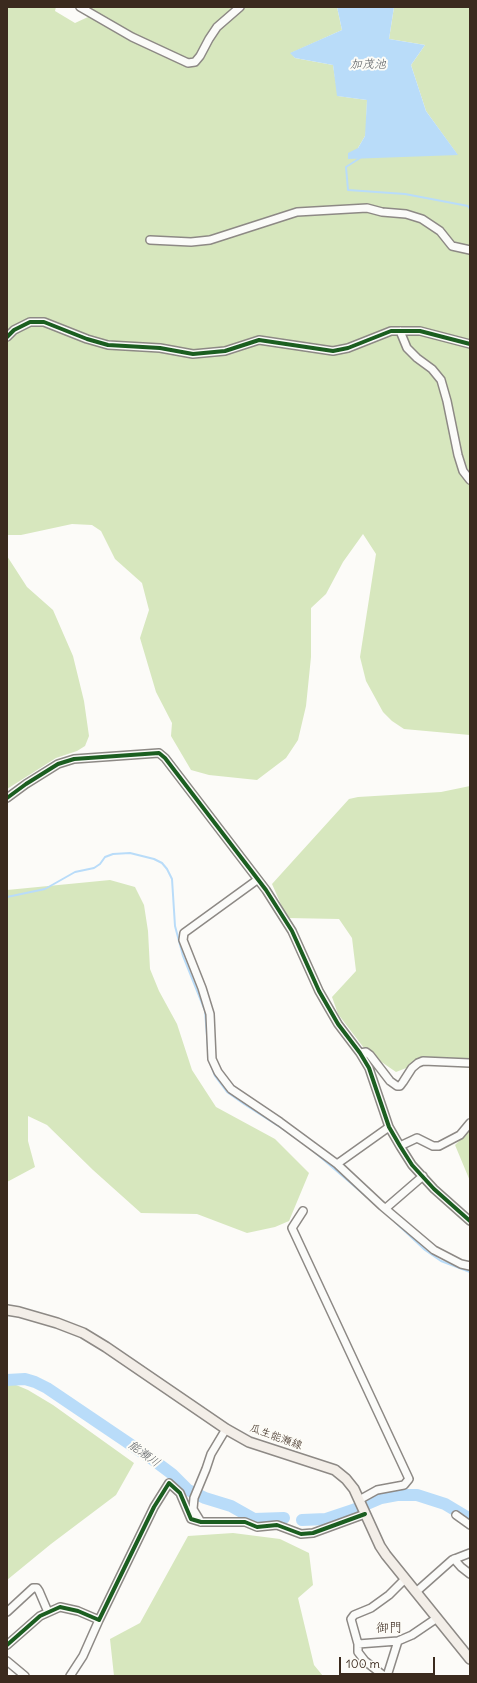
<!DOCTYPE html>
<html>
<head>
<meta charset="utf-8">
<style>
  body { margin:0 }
  #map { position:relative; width:477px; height:1683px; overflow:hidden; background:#fcfbf8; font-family:Delius,sans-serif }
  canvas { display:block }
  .frame { position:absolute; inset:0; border:8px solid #3b2a1e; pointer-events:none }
  .scale { position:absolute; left:339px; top:1657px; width:96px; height:18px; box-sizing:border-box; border:2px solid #3b2a1e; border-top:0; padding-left:5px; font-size:12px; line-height:14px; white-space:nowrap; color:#3b2a1e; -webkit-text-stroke:3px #fdfcf7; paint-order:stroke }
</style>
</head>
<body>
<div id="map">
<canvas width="477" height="1683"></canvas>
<div class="frame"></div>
<div class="scale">100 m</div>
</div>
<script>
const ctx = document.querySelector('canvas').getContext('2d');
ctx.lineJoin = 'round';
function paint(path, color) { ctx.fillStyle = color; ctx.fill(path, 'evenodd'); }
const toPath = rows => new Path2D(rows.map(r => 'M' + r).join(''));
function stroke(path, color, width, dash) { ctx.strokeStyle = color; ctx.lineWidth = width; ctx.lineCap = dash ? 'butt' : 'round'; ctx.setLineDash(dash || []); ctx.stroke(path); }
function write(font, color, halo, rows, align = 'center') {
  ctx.font = font + ' Delius,"Klee One",sans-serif'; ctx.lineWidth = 4; ctx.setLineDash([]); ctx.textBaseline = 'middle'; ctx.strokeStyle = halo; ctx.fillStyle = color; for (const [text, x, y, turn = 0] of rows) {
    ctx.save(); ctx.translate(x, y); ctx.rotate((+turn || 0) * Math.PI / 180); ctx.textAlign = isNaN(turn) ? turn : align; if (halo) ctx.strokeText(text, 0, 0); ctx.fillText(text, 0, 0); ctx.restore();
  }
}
const green = toPath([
  [7,7,56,7,55,11,75,23,88,17,91,7,337,7,342,30,291,53,295,58,333,65,338,96,367,100,366,131,365,136,358,148,457,154,426,111,411,65,425,45,389,39,394,7,470,7,470,735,404,729,392,721,383,712,366,681,360,657,376,554,363,534,343,562,326,594,311,608,311,657,306,706,298,740,286,758,257,780,209,775,191,770,171,736,172,723,156,692,140,638,149,610,142,583,115,559,101,531,92,525,72,524,21,535,7,535],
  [7,556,27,587,53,610,73,656,84,701,89,736,85,746,77,751,56,758,7,789],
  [470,786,470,1068,419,1063,396,1072,367,1052,338,1014,332,997,356,971,352,938,339,919,287,918,272,884,349,799,358,797,441,792],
  [110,880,135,887,144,905,148,931,150,969,159,991,177,1024,192,1070,216,1107,275,1139,309,1173,289,1221,275,1227,247,1233,197,1214,141,1213,93,1170,47,1125,28,1116,28,1141,35,1167,7,1182,7,890],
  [470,1130,470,1181,455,1145],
  [9,1382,28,1390,53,1405,134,1463,116,1495,51,1544,7,1580,7,1383],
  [233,1533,280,1539,309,1553,313,1585,298,1598,314,1665,323,1676,114,1676,110,1639,140,1623,188,1536]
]);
const water = toPath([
  [337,7,394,7,389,39,425,45,411,65,426,111,458,155,348,159,348,153,358,148,365,136,367,100,337,96,333,65,295,58,290,53,342,30]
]);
const stream = toPath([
  [360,158,346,167,348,190,405,194,468,206,470,209],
  [7,897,45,889,75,872,94,868,100,864,105,857,113,854,130,853,154,859,162,863,167,869,172,879,175,926,183,956,205,1011,209,1060,215,1076,227,1092,244,1104,283,1129,311,1149,374,1203],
  [395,1222,425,1250,441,1261,470,1272]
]);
const river = toPath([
  [7,1380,25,1379,35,1382,47,1388,152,1459,172,1474,188,1490,205,1498,231,1506,254,1519,284,1518],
  [302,1520,326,1519,353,1510,381,1498,397,1495,417,1495,445,1504,470,1519]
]);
const minor = toPath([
  [80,7,132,37,188,63,195,62,200,56,209,39,217,27,240,7],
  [150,240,191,242,210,240,297,212,367,208,382,212,406,214,422,219,440,231,452,246,470,250],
  [400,331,407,348,417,358,432,369,441,380,447,401,458,455,463,471,470,480],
  [7,337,14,330,30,322,44,322,87,339,108,345,160,348,193,354,225,351,259,340,333,351,348,348,391,331,420,331,470,344],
  [7,798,26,784,58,764,74,759,159,753,165,758,266,890,292,931,319,991,338,1024,360,1053,369,1068,389,1127,400,1146,412,1165,434,1189,470,1221],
  [257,880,184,933,183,940,202,988,210,1014,212,1059,218,1072,231,1089,280,1122,337,1164,382,1206,434,1250,461,1264,470,1266],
  [360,1053,366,1052,370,1055,390,1081,397,1086,400,1086,403,1082,412,1068,418,1063,423,1061,470,1063],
  [400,1146,417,1138,433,1146,439,1146,460,1135,470,1123],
  [337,1164,389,1127],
  [386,1208,423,1176],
  [303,1211,292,1228,409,1479,404,1485,377,1490,359,1500],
  [456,1515,470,1525],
  [201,1522,193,1509,194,1498,206,1469,211,1454,226,1429],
  [454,1559,461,1567,470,1574],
  [416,1592,452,1560,470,1553],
  [7,1612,33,1588,37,1588,39,1591,48,1612],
  [358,1644,351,1619,354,1615,371,1608,389,1595,405,1579],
  [7,1645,40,1616,60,1607,78,1611,99,1620,154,1507,169,1483,180,1493,191,1519,201,1522,245,1522,257,1527,277,1525,301,1534,313,1533,365,1514],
  [7,1661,25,1676],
  [70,1676,83,1656,99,1620],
  [384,1676,365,1661,358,1652,358,1644,398,1641,412,1635,437,1618],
  [387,1676,398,1641]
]);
const major = toPath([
  [7,1310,19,1312,57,1323,83,1333,106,1347,226,1429,249,1442,335,1470,346,1479,354,1489,380,1546,386,1555,470,1659]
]);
const cycleway = toPath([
  [7,337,14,330,30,322,44,322,87,339,108,345,160,348,193,354,225,351,259,340,333,351,348,348,391,331,420,331,470,344],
  [7,798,26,784,58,764,74,759,159,753,165,758,266,890,292,931,319,991,338,1024,360,1053,369,1068,389,1127,400,1146,412,1165,434,1189,470,1221],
  [7,1645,40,1616,60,1607,78,1611,99,1620,154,1507,169,1483,180,1493,191,1519,201,1522,245,1522,257,1527,277,1525,301,1534,313,1533,365,1514]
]);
const streetNames = [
  ["瓜生能瀬線",276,1437,20]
];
const waterNames = [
  ["加茂池",368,65],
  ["能瀬川",144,1454,36]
];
const quarterNames = [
  ["御門",389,1628]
];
paint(green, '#d7e7be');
paint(water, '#b9dcf9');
stroke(stream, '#b9dcf9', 2);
stroke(river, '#b9dcf9', 12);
stroke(minor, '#8d8985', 10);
stroke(major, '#8d8985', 12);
stroke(minor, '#fbfbf9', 7);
stroke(major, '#f3eee8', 9);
stroke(cycleway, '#1b5e20', 4);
write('11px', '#3b2a1e', '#fdfcf7', streetNames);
write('italic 12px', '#585c60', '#fdfcf7', waterNames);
write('13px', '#3b2a1e', '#fdfcf7', quarterNames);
</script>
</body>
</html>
